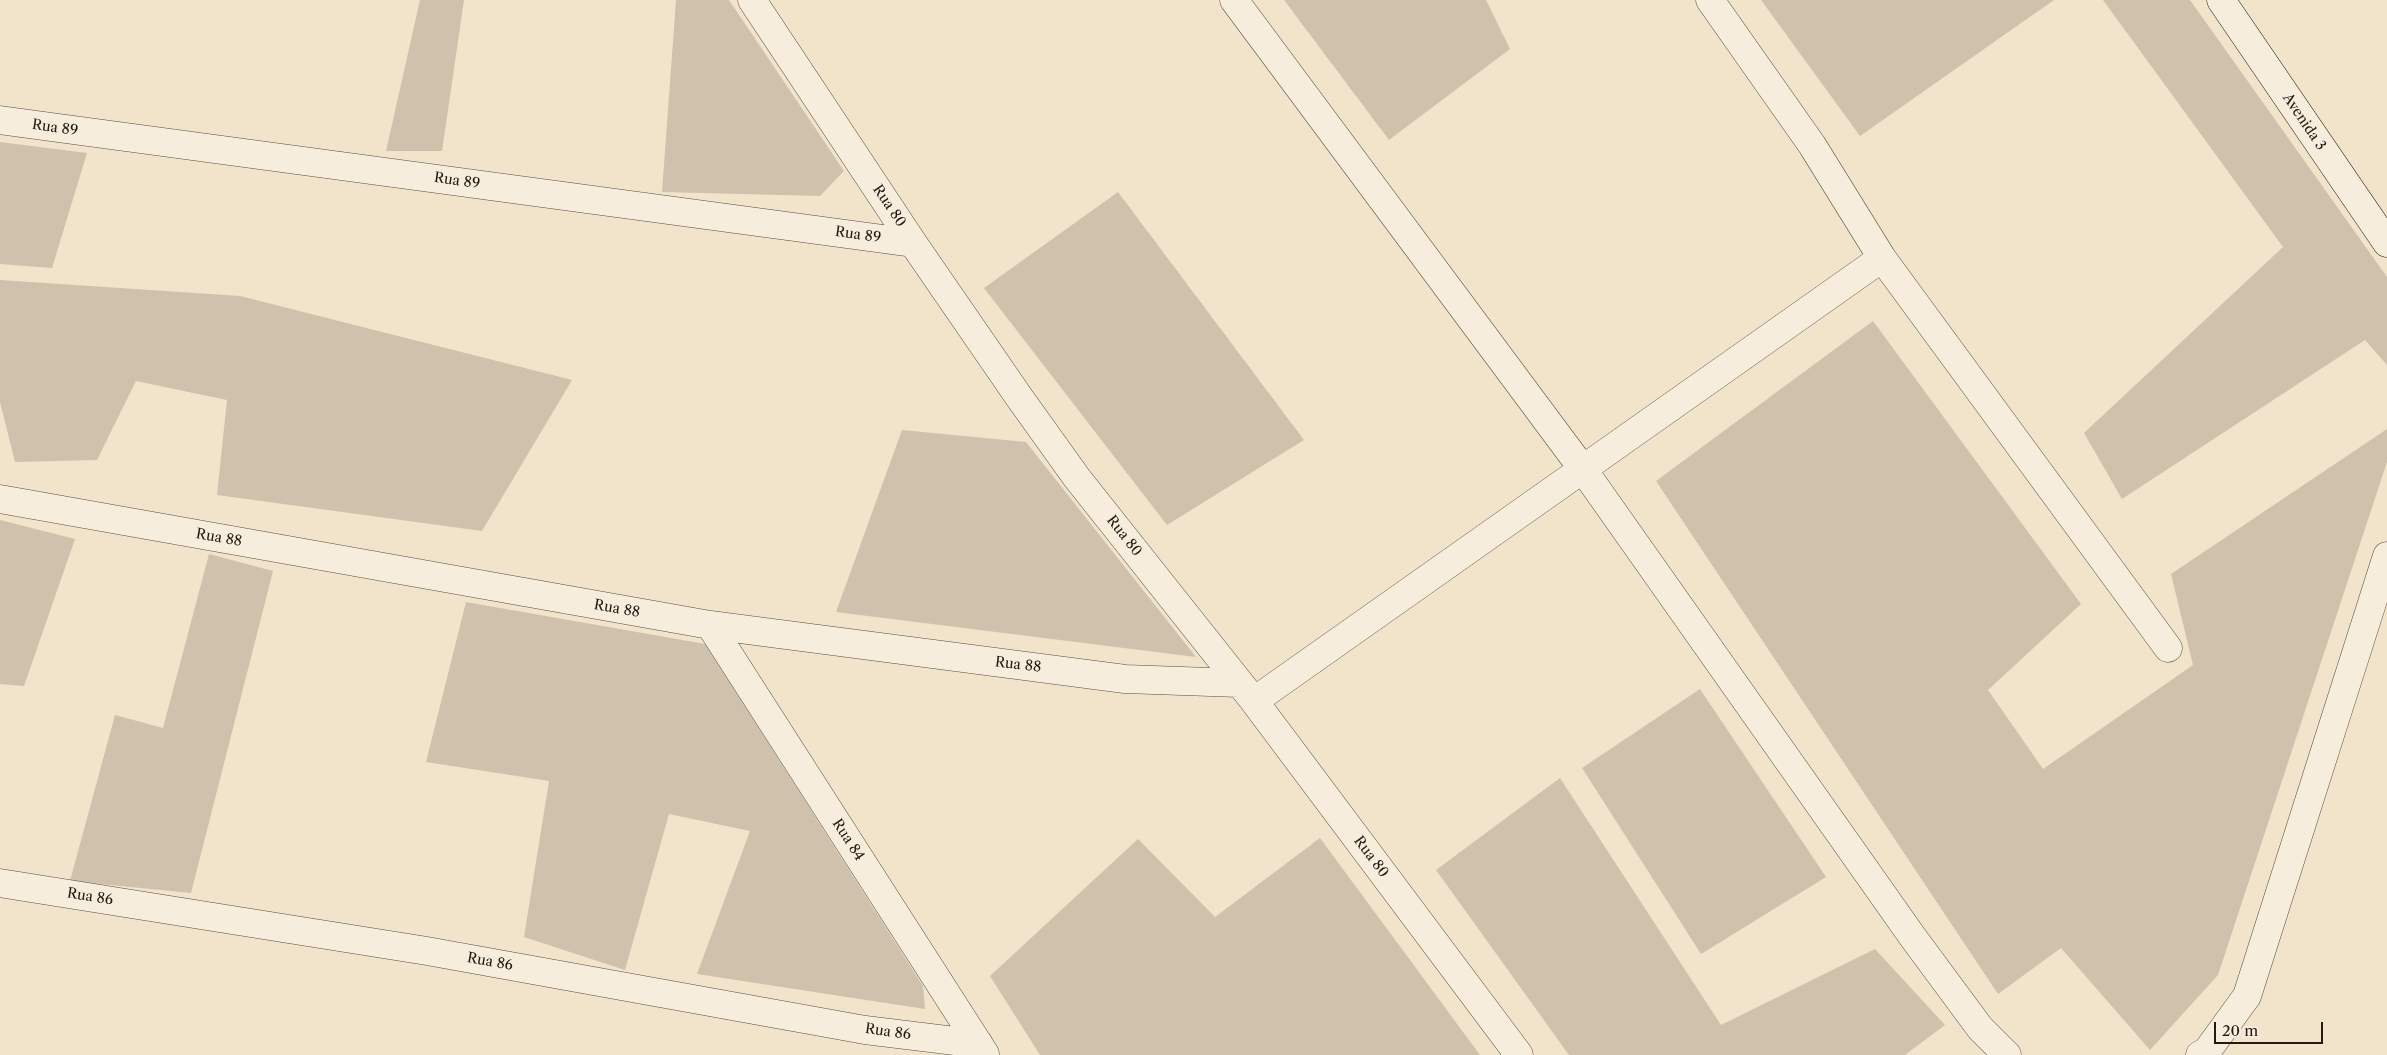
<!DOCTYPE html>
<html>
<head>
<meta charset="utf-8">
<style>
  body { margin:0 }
  #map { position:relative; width:2387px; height:1055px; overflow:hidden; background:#f2e3cb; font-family:"Libre Caslon Text",serif }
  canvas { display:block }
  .scale { position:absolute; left:2214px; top:1022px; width:109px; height:22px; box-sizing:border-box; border:2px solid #241a12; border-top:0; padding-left:6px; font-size:15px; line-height:18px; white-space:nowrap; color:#241a12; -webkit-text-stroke:4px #f7eddd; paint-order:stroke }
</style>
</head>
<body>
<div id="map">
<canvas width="2387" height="1055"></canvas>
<div class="scale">20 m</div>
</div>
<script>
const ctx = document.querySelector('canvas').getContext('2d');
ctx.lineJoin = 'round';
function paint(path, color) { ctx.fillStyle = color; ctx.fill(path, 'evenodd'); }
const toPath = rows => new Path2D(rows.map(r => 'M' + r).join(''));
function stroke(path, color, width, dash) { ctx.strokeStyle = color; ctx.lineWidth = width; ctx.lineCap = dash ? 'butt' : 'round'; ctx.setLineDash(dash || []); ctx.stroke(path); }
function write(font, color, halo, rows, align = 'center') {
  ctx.font = font + ' "Libre Caslon Text",serif'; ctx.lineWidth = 4; ctx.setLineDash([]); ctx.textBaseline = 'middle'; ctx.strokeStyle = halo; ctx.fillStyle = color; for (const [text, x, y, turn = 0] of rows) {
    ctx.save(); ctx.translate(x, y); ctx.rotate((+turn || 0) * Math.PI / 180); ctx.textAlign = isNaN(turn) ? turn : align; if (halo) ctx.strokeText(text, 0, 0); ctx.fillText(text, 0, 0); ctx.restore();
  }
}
const green = toPath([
  [420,0,464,0,442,151,386,151],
  [676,0,729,0,844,171,820,196,662,192],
  [1284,0,1486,0,1510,49,1389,140],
  [1761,0,2054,0,1860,136],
  [2103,0,2190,0,2387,277,2387,365,2365,340,2122,499,2084,433,2283,247],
  [0,142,87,153,52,268,0,264],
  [1118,192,1304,440,1167,525,984,288],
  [0,280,240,296,572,380,482,531,217,495,227,400,136,381,97,460,15,462,0,402],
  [1873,321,2081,604,1988,690,2043,769,2193,665,2171,574,2387,429,2387,462,2218,975,2150,1050,2061,948,1998,994,1656,481],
  [902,430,1026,442,1196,657,836,612],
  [0,520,75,539,24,686,0,684],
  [209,554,273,571,191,893,70,881,115,715,163,728],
  [466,602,705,644,923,986,925,1009,697,974,750,831,669,814,625,970,524,937,549,781,426,762],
  [1700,689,1826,877,1701,954,1582,768],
  [1560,778,1721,1025,1875,949,1945,1025,1905,1055,1569,1055,1436,870],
  [1320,838,1480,1055,1040,1055,990,976,1138,839,1215,917]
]);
const street = toPath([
  [752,0,913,243,1019,397,1077,478,1254,701,1519,1055],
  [1234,0,1582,468,1912,936,1980,1028,2007,1055],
  [1710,0,1812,145,1882,258,2168,648],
  [0,120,913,243],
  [0,499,710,625,1125,679,1239,683],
  [710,625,985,1054],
  [1254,701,1882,258],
  [0,883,427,951,865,1030,979,1044],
  [2200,1055,2207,1051,2247,996,2387,556]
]);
const secondary = toPath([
  [2221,0,2387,243]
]);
const streetNames = [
  ["Avenida 3",2304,122,56],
  ["Rua 89",55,128,8],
  ["Rua 89",457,181,8],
  ["Rua 80",889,206,56],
  ["Rua 89",858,235,8],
  ["Rua 80",1124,536,52],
  ["Rua 88",219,538,10],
  ["Rua 88",617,609,10],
  ["Rua 88",1018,665,7],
  ["Rua 84",848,840,57],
  ["Rua 80",1371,857,53],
  ["Rua 86",90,897,9],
  ["Rua 86",490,962,10],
  ["Rua 86",888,1032,8]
];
paint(green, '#cfc1ac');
stroke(street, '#584c40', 29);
stroke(secondary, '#241a12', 29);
stroke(street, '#f7eddd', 28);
stroke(secondary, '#f7eddd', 28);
write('14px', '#241a12', '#f7eddd', streetNames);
</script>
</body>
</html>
